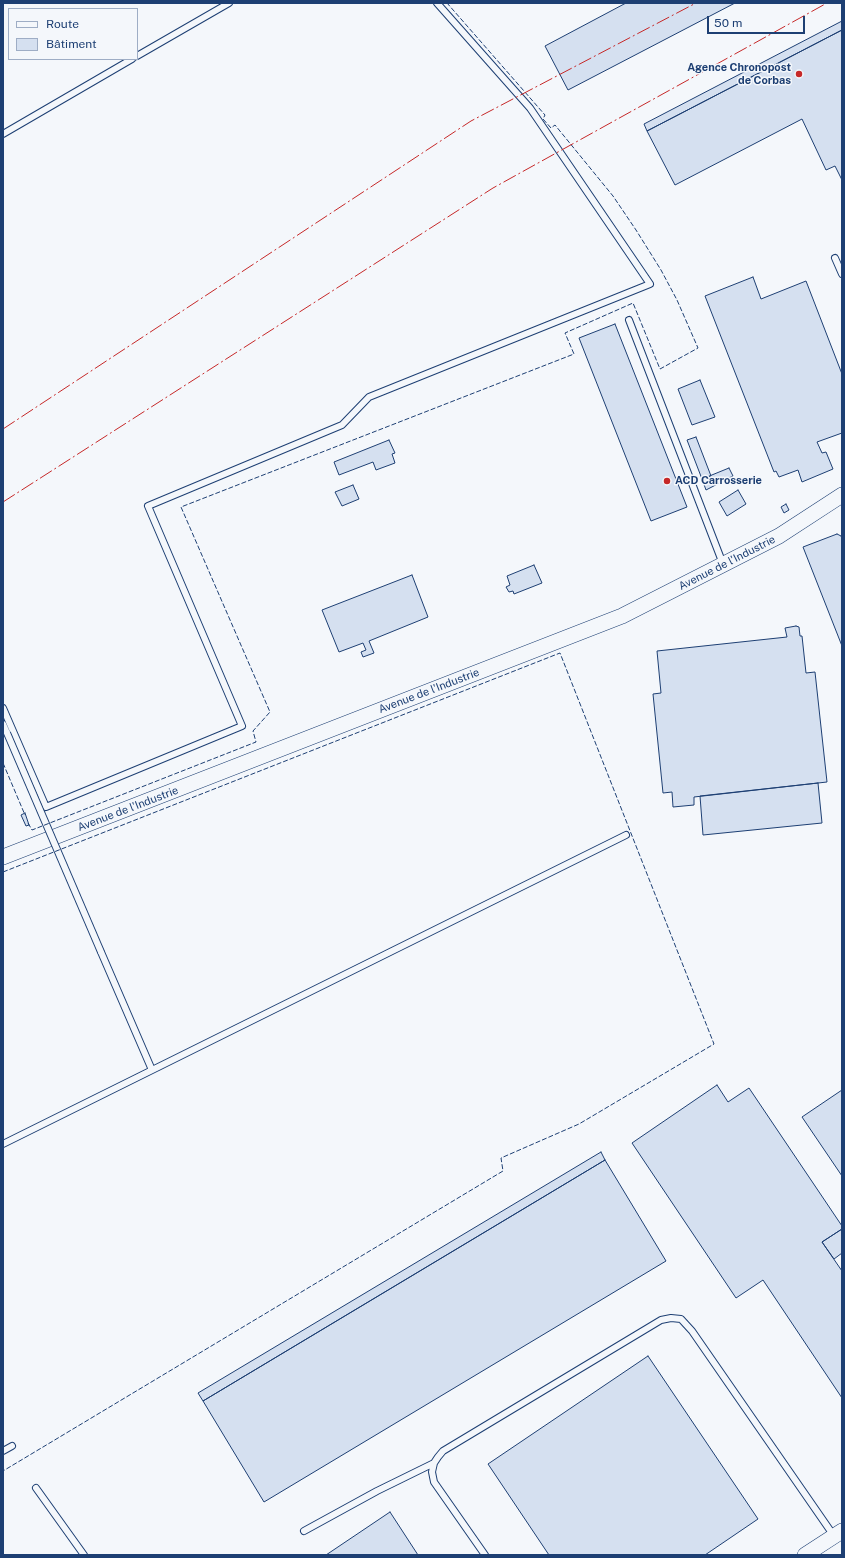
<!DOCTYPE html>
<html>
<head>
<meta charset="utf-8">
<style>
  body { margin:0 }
  #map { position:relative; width:845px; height:1558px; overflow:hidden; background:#f4f7fb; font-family:"Public Sans",sans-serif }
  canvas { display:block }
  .frame { position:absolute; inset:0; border:4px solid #1d3f73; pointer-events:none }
  .legend { position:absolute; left:8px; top:8px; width:130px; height:52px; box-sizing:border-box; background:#f4f7fb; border:1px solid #9eadc5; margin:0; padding:5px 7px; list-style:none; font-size:12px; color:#1d3f73 }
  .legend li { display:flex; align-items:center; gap:8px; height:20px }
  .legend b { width:20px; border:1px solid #9eadc5 }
  .scale { position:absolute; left:707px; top:16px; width:98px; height:18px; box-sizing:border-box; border:2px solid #1d3f73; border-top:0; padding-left:5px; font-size:12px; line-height:14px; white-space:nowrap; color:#1d3f73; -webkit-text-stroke:3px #f4f7fb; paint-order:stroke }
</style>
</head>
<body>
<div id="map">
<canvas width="845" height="1558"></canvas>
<div class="frame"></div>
<ul class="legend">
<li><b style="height:5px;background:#f4f7fb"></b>Route</li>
<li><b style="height:11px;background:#d5e0f0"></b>Bâtiment</li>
</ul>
<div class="scale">50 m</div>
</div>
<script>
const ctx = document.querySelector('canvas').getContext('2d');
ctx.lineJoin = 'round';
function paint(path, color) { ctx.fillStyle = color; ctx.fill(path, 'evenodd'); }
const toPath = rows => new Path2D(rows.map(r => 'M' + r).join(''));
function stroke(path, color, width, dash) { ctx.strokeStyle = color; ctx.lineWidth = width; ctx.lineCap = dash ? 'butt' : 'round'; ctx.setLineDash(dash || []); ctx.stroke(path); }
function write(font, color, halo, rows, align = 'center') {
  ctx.font = font + ' "Public Sans",sans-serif'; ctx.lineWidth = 3; ctx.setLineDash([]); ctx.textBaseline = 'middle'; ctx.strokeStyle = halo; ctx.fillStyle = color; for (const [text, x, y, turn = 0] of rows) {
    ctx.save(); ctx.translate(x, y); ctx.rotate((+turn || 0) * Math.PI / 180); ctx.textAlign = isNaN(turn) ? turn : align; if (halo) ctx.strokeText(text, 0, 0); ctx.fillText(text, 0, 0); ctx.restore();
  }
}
const building = toPath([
  [626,3,735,3,568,90,545,46,626,3],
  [842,21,842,30,647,131,644,124,842,21],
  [842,30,842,180,835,166,826,170,802,119,675,185,647,131,842,30],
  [753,277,761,299,806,281,842,374,842,433,817,442,822,453,826,452,833,469,802,482,798,470,779,477,776,471,774,472,705,296,753,277],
  [615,324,687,507,651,521,579,338,615,324],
  [700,380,715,417,692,425,678,389,700,380],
  [696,437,711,476,702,479,687,440,696,437],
  [389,440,395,453,392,454,395,463,376,470,373,462,339,475,334,462,389,440],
  [729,468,733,476,706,490,702,479,729,468],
  [353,485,359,499,342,506,335,492,353,485],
  [738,490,746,504,727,516,719,502,738,490],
  [786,504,789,510,784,513,781,507,786,504],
  [837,534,841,536,842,538,842,646,803,547,837,534],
  [534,565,542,583,514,594,513,591,509,592,506,587,510,585,507,576,534,565],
  [412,575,428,617,369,641,374,653,363,657,361,652,366,650,363,643,339,652,322,610,412,575],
  [796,626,799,627,800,636,802,636,806,673,815,672,827,782,694,797,694,805,673,807,672,792,663,793,653,694,661,693,657,651,787,637,785,628,796,626],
  [818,783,822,823,703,835,700,796,818,783],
  [25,813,29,825,26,826,21,815,25,813],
  [717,1085,728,1102,749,1088,842,1226,842,1229,822,1242,842,1271,842,1398,763,1280,736,1298,632,1143,717,1085],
  [842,1090,842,1176,802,1117,842,1090],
  [601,1152,605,1160,203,1401,198,1393,601,1152],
  [605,1160,666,1261,264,1502,203,1401,605,1160],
  [842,1229,842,1253,834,1259,822,1242,842,1229],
  [648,1356,758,1519,705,1555,549,1555,488,1464,648,1356],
  [390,1512,418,1555,326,1555,390,1512]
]);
const service = toPath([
  [137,56,229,3],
  [3,134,132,59],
  [835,258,842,274],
  [629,320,723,564],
  [3,708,46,807,242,726,148,506,342,425,369,397,650,284,530,108,437,3],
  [3,724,7,733],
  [101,952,152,1070],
  [3,1144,626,835],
  [3,1451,12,1446],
  [36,1488,84,1555],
  [304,1531,377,1491,434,1463],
  [485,1555,434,1482,432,1472,434,1463,438,1457,443,1451,661,1320,671,1318,681,1319,692,1331,834,1536]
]);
const tertiary = toPath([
  [3,857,622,616,779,536,842,495],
  [805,1555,842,1531]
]);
const serviceBridge = toPath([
  [7,733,101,952]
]);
const fence = toPath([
  [3,763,25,815],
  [28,823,32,830,256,742,253,731,270,712,181,507,574,354,565,333,633,303,660,369,698,348,677,300,661,270,636,230,613,196,555,125,551,128,543,119,545,115,447,3],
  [3,872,560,653,714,1044,579,1124,501,1158,503,1171,3,1471]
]);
const power = toPath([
  [3,429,471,121,696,3],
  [3,502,493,188,827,3]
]);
const markers = [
  [799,74,4,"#c62828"],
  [667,481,4,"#c62828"]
];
const poiNames = [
  ["Agence Chronopost",791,68],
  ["de Corbas",791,81],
  ["ACD Carrosserie",675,481,"left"]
];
const streetNames = [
  ["Avenue de l'Industrie",727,563,-27],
  ["Avenue de l'Industrie",429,691,-21],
  ["Avenue de l'Industrie",128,809,-21]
];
paint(building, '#d5e0f0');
stroke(building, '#1d3f73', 1);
stroke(service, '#1d3f73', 8);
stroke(tertiary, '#1d3f73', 16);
stroke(service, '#f4f7fb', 6);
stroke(tertiary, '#f4f7fb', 15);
stroke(serviceBridge, '#1d3f73', 8, []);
stroke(serviceBridge, '#f4f7fb', 6);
stroke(fence, '#1d3f73', 1, [5, 2]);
stroke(power, '#c62828', 1, [14, 3, 2, 3]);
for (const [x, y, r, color] of markers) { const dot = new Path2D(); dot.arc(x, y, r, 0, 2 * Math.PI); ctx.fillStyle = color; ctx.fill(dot); stroke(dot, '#f4f7fb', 1.5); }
write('bold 11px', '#1d3f73', '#f4f7fb', poiNames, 'right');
write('11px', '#1d3f73', '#f4f7fb', streetNames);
</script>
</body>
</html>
